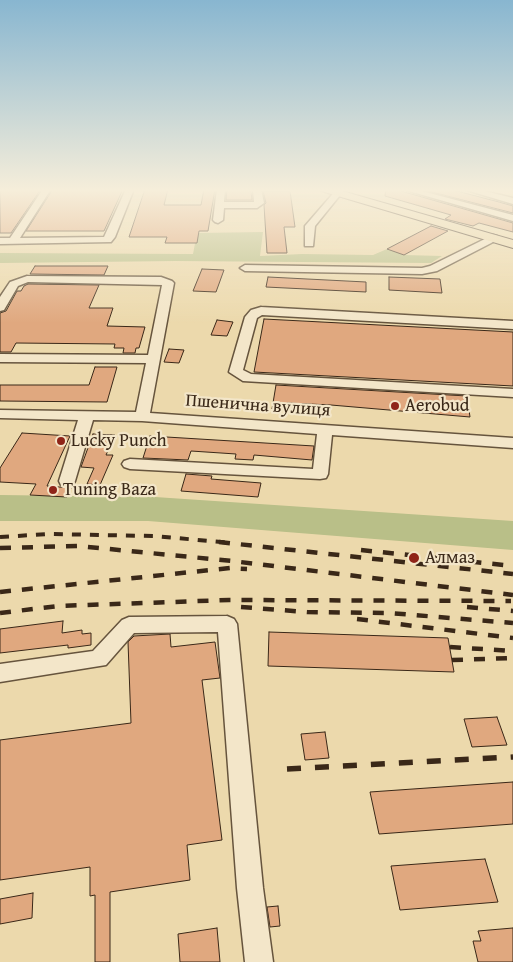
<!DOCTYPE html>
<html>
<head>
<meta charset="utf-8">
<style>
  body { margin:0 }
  canvas { display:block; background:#ecd9ac }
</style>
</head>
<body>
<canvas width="513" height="962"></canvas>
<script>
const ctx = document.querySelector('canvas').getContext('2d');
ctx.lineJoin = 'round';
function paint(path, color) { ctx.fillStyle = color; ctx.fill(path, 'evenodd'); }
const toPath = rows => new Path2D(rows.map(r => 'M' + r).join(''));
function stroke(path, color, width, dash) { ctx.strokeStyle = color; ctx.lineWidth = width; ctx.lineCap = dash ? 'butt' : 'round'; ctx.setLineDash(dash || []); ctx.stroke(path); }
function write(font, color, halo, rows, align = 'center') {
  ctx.font = font + ' "Gentium Book Plus",serif'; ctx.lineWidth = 4.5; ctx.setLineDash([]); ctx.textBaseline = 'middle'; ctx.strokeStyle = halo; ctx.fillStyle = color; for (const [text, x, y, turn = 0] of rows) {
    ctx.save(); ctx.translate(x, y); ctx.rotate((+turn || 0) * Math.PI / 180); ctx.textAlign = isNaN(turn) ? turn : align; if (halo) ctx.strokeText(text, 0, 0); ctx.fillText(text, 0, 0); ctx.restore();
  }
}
const green = toPath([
  [263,232,260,256,302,254,373,255,387,249,404,255,442,256,431,263,176,261,0,263,0,253,193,254,197,233],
  [0,495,155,497,513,521,513,550,148,521,0,521]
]);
const building = toPath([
  [0,189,41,189,11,233,0,233,0,189],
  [53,189,123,189,104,231,26,231,53,189],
  [145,189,168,189,164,205,201,205,204,189,215,189,208,231,199,231,197,243,165,243,167,237,129,237,145,189],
  [227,189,249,189,249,191,251,191,252,200,226,200,227,189],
  [386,189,400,189,401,191,513,223,513,232,479,223,473,226,445,219,451,215,385,196,386,189],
  [420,189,449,189,499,202,513,206,513,213,420,189],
  [263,191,290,191,295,227,284,227,287,253,267,253,264,205,266,203,263,191],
  [431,226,448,231,404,255,387,249,431,226],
  [35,266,108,266,104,275,30,274,35,266],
  [202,269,224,270,216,292,193,291,202,269],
  [268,277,366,282,366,292,266,287,268,277],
  [389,277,440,279,442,293,389,290,389,277],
  [28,284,99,285,89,308,113,308,107,326,145,327,139,348,136,348,135,353,123,353,124,348,114,348,115,344,16,343,11,352,0,352,0,313,6,311,17,291,21,291,24,286,28,284],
  [264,319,513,332,513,386,254,372,264,319],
  [217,320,233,322,227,336,211,335,217,320],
  [169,349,184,350,179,363,164,362,169,349],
  [95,367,117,367,107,402,0,401,0,385,89,385,95,367],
  [276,385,467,396,470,417,331,405,287,403,286,409,272,409,276,385],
  [22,433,70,436,47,486,71,488,67,497,30,495,36,484,0,482,0,468,22,433],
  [93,434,115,435,106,455,113,455,100,485,87,484,94,468,81,467,93,434],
  [150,436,314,446,312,460,254,455,253,460,235,459,236,454,191,451,188,460,143,458,150,436],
  [186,474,212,476,211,479,261,483,258,497,181,491,186,474],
  [63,621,62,633,82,630,82,634,91,633,91,645,68,648,68,645,0,653,0,629,63,621],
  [269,632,448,638,454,672,268,666,269,632],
  [170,634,171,647,215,642,220,678,202,680,222,840,187,845,190,880,110,892,110,962,95,962,95,895,90,896,90,867,0,880,0,740,131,723,128,642,134,636,170,634],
  [497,717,507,745,472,747,464,719,497,717],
  [325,732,329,758,305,760,301,734,325,732],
  [513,782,513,824,379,834,370,792,513,782],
  [485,859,498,902,400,910,391,866,485,859],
  [33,893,32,918,0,924,0,899,33,893],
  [278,906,280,926,270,927,267,907,278,906],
  [217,928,220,962,180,962,178,934,217,928],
  [513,928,513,962,478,962,473,941,481,941,478,931,513,928]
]);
const minor = toPath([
  [43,189,51,189,20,238,104,237,126,189,134,189,115,237,111,242,0,244,0,238,10,238,43,189],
  [217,189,225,189,224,202,254,202,253,189,261,189,264,203,257,208,224,208,223,220,218,223,215,222,213,220,217,189],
  [337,189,345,189,315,226,313,246,305,246,305,226,337,189],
  [402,189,414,189,513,215,513,221,402,189],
  [463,189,476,189,513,198,513,204,463,189],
  [493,235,497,236,497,240,437,271,422,274,245,271,240,268,245,265,422,268,430,266,493,235],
  [27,276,161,277,172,281,174,283,150,413,513,438,513,448,332,435,328,474,326,478,320,479,130,469,124,467,122,464,124,461,130,459,313,469,317,434,142,421,93,420,75,481,73,485,61,485,59,481,78,420,0,418,0,410,136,412,146,363,0,362,0,354,148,355,162,285,28,282,18,286,4,310,0,311,0,297,10,282,27,276],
  [261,307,513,321,513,329,262,315,257,318,243,370,251,374,513,389,513,397,243,381,229,372,245,317,251,310,261,307],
  [227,616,234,619,237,624,263,888,273,962,245,962,237,888,218,632,134,633,106,665,0,682,0,664,93,651,122,620,129,617,227,616]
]);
const major = toPath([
  [320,189,335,189,513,240,513,248,321,191,320,189]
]);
const railFar2 = toPath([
  [0,537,49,534,153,536,233,543]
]);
const railFar1 = toPath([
  [219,542,513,574],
  [0,548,78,546,232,561,513,595],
  [361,550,513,566],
  [0,592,230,568,247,569],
  [241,607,307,612,389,613,513,623],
  [467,607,513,611],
  [0,613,58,606,229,600,511,601],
  [357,619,513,638],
  [450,647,513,651],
  [452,660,513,658]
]);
const rail = toPath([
  [287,769,513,757]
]);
const markers = [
  [395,406,5,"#8f2418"],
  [61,441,5,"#8f2418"],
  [53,490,5,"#8f2418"],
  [414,558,6,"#8f2418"]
];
const streetNames = [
  ["Пшенична вулиця",258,406,4]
];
const poiNames = [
  ["Aerobud",405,406],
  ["Lucky Punch",71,441],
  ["Tuning Baza",63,490],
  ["Алмаз",425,558]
];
paint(green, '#b9bf88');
paint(building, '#e0a87f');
stroke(building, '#3a2818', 1);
stroke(minor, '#66543d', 3);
stroke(major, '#3a2818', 2);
paint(minor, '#f3e6c9');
paint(major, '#ecd9ac');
stroke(railFar2, '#3a2818', 4, [9, 9]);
stroke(railFar1, '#3a2818', 4.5, [11, 11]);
stroke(rail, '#3a2818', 5.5, [14, 14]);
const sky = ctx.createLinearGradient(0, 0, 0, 323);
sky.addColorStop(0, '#88b6d0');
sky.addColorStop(0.59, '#f6eeda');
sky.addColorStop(1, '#f6eeda00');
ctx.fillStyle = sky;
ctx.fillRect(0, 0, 513, 323);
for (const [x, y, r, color] of markers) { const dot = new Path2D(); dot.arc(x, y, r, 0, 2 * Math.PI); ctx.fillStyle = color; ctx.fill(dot); stroke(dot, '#f3e6c9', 2); }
write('18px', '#3a2818', '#f3e6c9', streetNames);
write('18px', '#3a2818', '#f3e6c9', poiNames, 'left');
</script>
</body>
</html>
